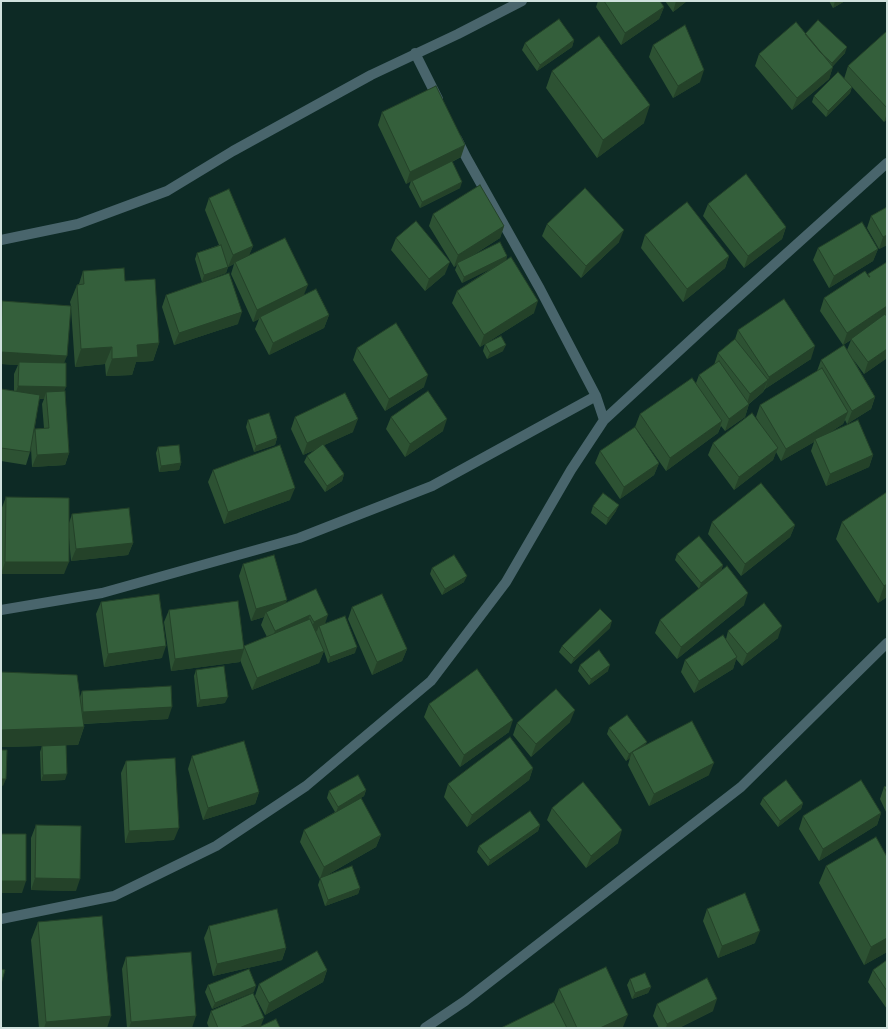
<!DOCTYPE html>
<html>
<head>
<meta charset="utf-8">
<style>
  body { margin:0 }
  #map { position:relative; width:888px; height:1029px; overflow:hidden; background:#0d2a25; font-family:Signika,sans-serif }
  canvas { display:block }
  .frame { position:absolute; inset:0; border:2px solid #d0e1dd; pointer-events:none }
</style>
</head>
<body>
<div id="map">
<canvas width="888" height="1029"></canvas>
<div class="frame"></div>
</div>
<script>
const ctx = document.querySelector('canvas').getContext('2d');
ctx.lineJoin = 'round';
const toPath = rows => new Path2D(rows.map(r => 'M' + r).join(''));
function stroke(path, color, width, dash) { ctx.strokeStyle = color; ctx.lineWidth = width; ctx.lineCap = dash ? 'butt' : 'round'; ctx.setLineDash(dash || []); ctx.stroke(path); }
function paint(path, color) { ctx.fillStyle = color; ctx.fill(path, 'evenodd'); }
const minor = toPath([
  [415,53,438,99],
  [457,139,466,157,540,289,596,396,604,420],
  [1,240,78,224,167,191,233,151,371,75,458,34,522,1],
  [1,610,102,593,299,538,432,486,596,396],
  [1,919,114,896,216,846,306,786,431,681,506,582,571,470,604,420,706,326,887,163],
  [425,1028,465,1001,741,787,887,643]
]);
const wall = toPath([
  [598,1,604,1,664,7,659,19,621,45,596,7],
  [665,1,687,1,673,12],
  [829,1,845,1,833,8],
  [887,31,887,119,884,122,852,87,850,93,826,117,812,102,814,96,844,79,848,66],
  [805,34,845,53,833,66,829,79,792,110,755,66,759,54],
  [574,40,572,47,537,71,522,50,525,43],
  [653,45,700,82,673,98,649,57],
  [552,71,644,123,597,158,546,88],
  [382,112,461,157,452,162,460,188,420,208,409,187,411,181,406,184,378,125],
  [209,198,253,246,249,255,304,295,329,315,324,328,269,355,255,329,259,319,253,322,231,274,234,264,228,267,226,273,202,282,195,259,197,253,219,245,205,210],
  [708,204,786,227,782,239,744,268,703,216],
  [887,207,887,245,879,249,867,228,871,216],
  [433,214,504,226,500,238,467,259,507,256,506,260,534,313,480,347,452,303,457,291,492,268,462,283,455,270,457,265,454,267,429,226],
  [547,224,619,242,581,278,542,236],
  [645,235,729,256,725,268,683,302,641,248],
  [396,238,445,274,425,291,391,250],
  [818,248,878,249,873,261,829,288,813,260],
  [887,262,887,358,864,374,853,359,875,397,871,409,847,424,845,420,843,424,829,433,873,455,869,467,826,486,811,451,814,442,781,461,776,452,773,460,734,490,708,455,713,443,760,424,756,417,760,405,817,371,821,360,847,350,851,340,843,345,820,311,824,298,868,275,868,274],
  [83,271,125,281,159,343,153,361,136,362,132,375,106,376,105,364,75,367,71,308,64,363,64,391,69,453,65,465,32,467,31,448,30,452,26,465,1,461,1,389,14,391,14,374,18,365,1,364,1,302,2,301,71,306,70,302,77,285,79,284],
  [39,399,44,399,42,404,44,428,35,429,34,433],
  [166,295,238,324,174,345,162,307],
  [738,330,811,359,765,389,763,392,749,404,745,417,725,431,721,426,718,433,666,471,635,427,640,414,696,383,699,375,714,365,718,353,735,339],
  [485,344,503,351,487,359,483,351],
  [357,348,424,387,385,411,353,360],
  [295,417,353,432,324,445,344,474,342,481,325,492,304,462,307,456,317,449,303,455,291,429],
  [391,417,443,431,405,457,386,429],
  [248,420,277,438,275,445,254,452,246,427],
  [158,447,181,463,179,470,159,472,156,453],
  [600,451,659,463,654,475,620,499,595,463],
  [213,470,290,500,224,524,208,482],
  [887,492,887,597,878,603,836,539,842,522],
  [6,497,69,523,72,514,133,543,128,555,71,561,69,538,64,574,1,574,1,510],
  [593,506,616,511,606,525,591,513],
  [712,522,795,525,790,537,741,576,708,534],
  [677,554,723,565,721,571,744,605,677,659,655,633,660,620,699,589,675,560],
  [243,564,286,603,316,589,325,623,355,653,328,663,324,651,319,663,252,690,240,660,240,662,171,671,164,622,169,610,244,647,244,646,267,637,261,625,264,617,251,621,239,576],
  [432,568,464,582,442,595,430,574],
  [101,602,162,658,104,667,96,614],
  [352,607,407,649,402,661,372,675,348,619],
  [610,628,571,664,559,652,562,646],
  [728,631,778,638,742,666,736,659,733,669,694,693,681,672,685,660,726,639],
  [580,665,608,671,589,685,578,671],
  [196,670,225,703,197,707,194,676],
  [1,672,80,697,82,691,168,719,84,724,84,727,78,745,66,745,65,780,41,781,40,752,42,746,1,747],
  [429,704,509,732,460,767,424,717],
  [570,722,531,757,513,735,517,723],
  [609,728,645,746,709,775,649,806,628,765,630,758,626,761,607,734],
  [192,756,259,792,255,804,203,820,188,769],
  [126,761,174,840,125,843,121,773],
  [533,768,529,780,467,827,444,797,448,784],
  [887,786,887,814,880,799,884,787],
  [366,790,364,796,351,804,381,835,376,847,322,878,360,888,358,894,325,906,318,885,320,879,300,842,304,830,335,812,327,798,329,791],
  [763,798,803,803,801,809,778,827,760,804],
  [552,808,618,843,586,868,547,820],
  [881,813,877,825,819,861,799,829,803,816],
  [36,825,76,891,31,890,31,838],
  [540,825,538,831,488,866,477,852,479,846],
  [887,857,887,952,864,965,819,883,826,866],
  [707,909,755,943,718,958,703,921],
  [38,922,107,1028,39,1028,31,940],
  [209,926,286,948,282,960,213,976,204,938],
  [126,957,192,1028,127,1028,122,969],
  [887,960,887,1009,868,982,873,970],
  [327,970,323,982,265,1015,255,996,259,984],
  [630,979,651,987,648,993,632,999,627,985],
  [208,985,254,992,212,1009,205,992],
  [559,989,623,1027,621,1028,567,1028,554,1002],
  [657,1004,713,1011,679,1028,659,1028,653,1016],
  [211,1011,260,1026,280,1028,209,1028,207,1023]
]);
const shadedWall = toPath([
  [676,1,687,1,673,12],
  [835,1,845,1,833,8],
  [664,7,659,19,621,45,625,33],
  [574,40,572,47,537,71,540,65],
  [847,47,845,53,830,69,832,63],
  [833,67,829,79,792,110,797,98],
  [704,70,700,82,673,98,678,86],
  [852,87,850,93,826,117,828,111],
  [650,105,644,123,597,158,603,140],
  [887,113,887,119,884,122],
  [465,145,461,157,406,184,410,172],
  [462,182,460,188,420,208,422,202],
  [504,226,500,238,458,264,457,263,457,265,454,267,458,255],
  [786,227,782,239,744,268,748,256],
  [624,230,619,242,581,278,586,266],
  [887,235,887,245,879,249,883,237],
  [253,246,248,258,235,262,234,264,228,267,233,255],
  [878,249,873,261,829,288,834,276],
  [507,256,505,262,462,283,464,277],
  [729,256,725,268,683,302,687,289],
  [450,262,445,274,425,291,429,279],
  [228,267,226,273,202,282,204,275],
  [308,285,303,297,260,317,259,319,253,322,257,310],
  [538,301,534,313,480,347,484,335],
  [887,306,887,309,884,318,843,345,847,333],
  [242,312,238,324,174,345,179,333],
  [329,315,324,328,269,355,273,343],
  [159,343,153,361,136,362,132,375,106,376,112,359,137,345],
  [506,345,503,351,487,359,490,353],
  [815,346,811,359,765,389,769,377],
  [112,347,105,364,75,367,81,349],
  [887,349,887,358,864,374,868,362],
  [1,352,67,356,62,368,19,362,18,365,1,364],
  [428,375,424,387,385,411,389,399],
  [768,380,763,392,746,406,750,394],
  [18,386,66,387,61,399,46,392,44,399,14,398],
  [875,397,871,409,847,424,852,411],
  [749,404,745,417,725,431,729,419],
  [848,412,843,424,816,441,815,439,814,442,781,461,786,449],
  [358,419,353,432,303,455,307,443],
  [447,419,443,431,405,457,410,444],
  [722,421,718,433,666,471,670,458],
  [277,438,275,445,254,452,256,446],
  [778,448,773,460,734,490,739,477],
  [69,453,65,465,32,467,37,455],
  [873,455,869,467,826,486,830,474],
  [181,463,179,470,159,472,161,466],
  [659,463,654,475,620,499,624,487],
  [344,474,342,481,325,492,327,486],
  [295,488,290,500,224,524,228,512],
  [619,505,616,511,606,525,608,518],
  [795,525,790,537,741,576,745,564],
  [133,543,128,555,71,561,76,549],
  [5,562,69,562,64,574,1,574],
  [723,565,721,571,699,589,701,583],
  [467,576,464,582,442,595,445,589],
  [887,584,887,597,878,603,884,586],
  [748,593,744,605,677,659,681,647],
  [287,600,282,612,266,612,264,617,251,621,256,609],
  [310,615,306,627,270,643,275,631],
  [328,615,324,627,319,626,317,631,309,635,314,622],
  [612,621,610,628,571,664,574,658],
  [782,626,778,638,742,666,747,654],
  [166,646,162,658,104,667,108,654],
  [357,647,355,653,328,663,330,657],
  [244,649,240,662,171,671,175,659],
  [407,649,402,661,372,675,377,662],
  [324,651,319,663,252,690,257,678],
  [737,657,733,669,694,693,699,681],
  [610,665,608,671,589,685,591,679],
  [228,697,225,703,197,707,200,700],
  [172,707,168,719,79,724,83,712],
  [575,710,570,722,531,757,536,744],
  [513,720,509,732,460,767,464,755],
  [84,727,78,745,1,747,1,730],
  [647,742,644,748,632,752,630,758,626,761,629,754],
  [714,763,709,775,649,806,654,794],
  [533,768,529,780,467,827,472,815],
  [67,774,65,780,41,781,43,775],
  [1,779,6,779,3,786,1,785],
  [366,790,364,796,336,813,338,807],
  [259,792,255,804,203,820,208,808],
  [803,803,801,809,778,827,780,821],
  [881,813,877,825,819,861,823,849],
  [540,825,538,831,488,866,490,860],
  [179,828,174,840,125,843,129,831],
  [622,830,618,843,586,868,591,856],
  [381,835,376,847,320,879,324,867],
  [35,878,80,879,76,891,31,890],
  [1,881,26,881,22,893,1,893],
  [360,888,358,894,325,906,328,900],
  [760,931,755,943,718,958,722,946],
  [887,938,887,952,864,965,871,947],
  [286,948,282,960,213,976,217,964],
  [327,970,323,982,265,1015,269,1003],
  [256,986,254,992,212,1009,215,1003],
  [651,987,648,993,632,999,635,993],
  [717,999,713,1011,679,1028,666,1028,667,1024],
  [628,1015,623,1027,621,1028,600,1028],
  [111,1016,107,1028,44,1028,46,1022],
  [196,1016,192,1028,129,1028,131,1022],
  [264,1018,260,1028,239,1028]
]);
const building = toPath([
  [604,1,660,1,664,7,625,33,604,1],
  [559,19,574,40,540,65,525,43,559,19],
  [818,20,847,47,832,63,821,53,805,34,818,20],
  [796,22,833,67,797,98,759,54,796,22],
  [685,25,704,70,678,86,653,45,685,25],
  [887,31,887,108,848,66,887,31],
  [599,36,650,105,603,140,552,71,599,36],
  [838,72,852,87,828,111,814,96,838,72],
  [436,86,465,145,410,172,382,112,436,86],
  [452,161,462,182,422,202,412,181,452,161],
  [746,174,786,227,748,256,708,204,746,174],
  [480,185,504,226,458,255,433,214,480,185],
  [585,188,624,230,586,266,547,224,585,188],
  [229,189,253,246,233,255,209,198,229,189],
  [687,202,729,256,687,289,645,235,687,202],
  [887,207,887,235,883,237,871,216,887,207],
  [416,221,450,262,429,279,396,238,416,221],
  [862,222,878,249,834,276,818,248,862,222],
  [285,238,308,285,257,310,235,262,285,238],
  [500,242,507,256,464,277,457,263,500,242],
  [221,245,228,267,204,275,197,253,221,245],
  [511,257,538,301,484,335,457,291,511,257],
  [887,262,887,306,847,333,824,298,865,271,869,277,870,277,868,274,887,262],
  [124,268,125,281,155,279,159,343,137,345,138,357,112,359,112,347,81,349,77,285,84,284,83,271,124,268],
  [229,273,242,312,179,333,166,295,229,273],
  [316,289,329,315,273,343,260,317,316,289],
  [784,299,815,346,769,377,738,330,784,299],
  [2,301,71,306,67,356,1,352,2,301],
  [885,314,887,317,887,349,868,362,851,339,885,314],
  [396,323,428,375,389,399,357,348,396,323],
  [501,336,506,345,490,353,485,344,501,336],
  [735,339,768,380,750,394,718,353,735,339],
  [844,345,875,397,852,411,821,360,844,345],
  [719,361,749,404,729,419,699,375,719,361],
  [19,362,66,363,66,387,18,386,19,362],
  [822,368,848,412,786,449,760,405,822,368],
  [692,378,722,421,670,458,640,414,692,378],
  [1,389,40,395,30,452,1,448,1,389],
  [65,391,69,453,37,455,35,429,49,428,46,392,65,391],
  [428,391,447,419,410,444,391,417,428,391],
  [345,393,358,419,307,443,295,417,345,393],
  [269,413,277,438,256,446,248,420,269,413],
  [752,413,778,448,739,477,713,443,752,413],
  [858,420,873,455,830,474,815,439,858,420],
  [635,427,659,463,624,487,600,451,635,427],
  [323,444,344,474,327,486,307,456,323,444],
  [179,445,181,463,161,466,158,447,179,445],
  [280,445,295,488,228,512,213,470,280,445],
  [761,483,795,525,745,564,712,522,761,483],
  [887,492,887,584,884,586,842,522,887,492],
  [603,493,619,505,608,518,593,506,603,493],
  [6,497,69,498,69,562,5,562,6,497],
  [129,508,133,543,76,549,72,514,129,508],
  [699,536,723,565,701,583,677,554,699,536],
  [274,555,287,600,256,609,243,564,274,555],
  [454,555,467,576,445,589,432,568,454,555],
  [727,566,748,593,681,647,660,620,727,566],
  [316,589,328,615,314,622,310,615,275,631,266,612,316,589],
  [159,594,166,646,108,654,101,602,159,594],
  [382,594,407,649,377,662,352,607,382,594],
  [238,601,244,649,175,659,169,610,238,601],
  [764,603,782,626,747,654,728,631,764,603],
  [600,609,612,621,574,658,562,646,600,609],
  [345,616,357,647,330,657,319,626,345,616],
  [310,619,324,651,257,678,244,646,310,619],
  [723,635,737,657,699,681,685,660,723,635],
  [599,650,610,665,591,679,580,665,599,650],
  [224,666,228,697,200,700,196,670,224,666],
  [477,669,513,720,464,755,429,704,477,669],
  [1,672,77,675,84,727,1,730,1,672],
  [171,686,172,707,83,712,82,691,171,686],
  [556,689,575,710,536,744,517,723,556,689],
  [627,715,647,742,629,754,609,728,627,715],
  [692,721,714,763,654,794,632,752,692,721],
  [510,737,533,768,472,815,448,784,510,737],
  [244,741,259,792,208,808,192,756,244,741],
  [66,745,67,774,43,775,42,746,66,745],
  [1,750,7,750,6,779,1,779,1,750],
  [175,758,179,828,129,831,126,761,175,758],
  [358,775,366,790,338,807,329,791,358,775],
  [786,780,803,803,780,821,763,798,786,780],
  [861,780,881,813,823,849,803,816,861,780],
  [583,782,622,830,591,856,552,808,583,782],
  [887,786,887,793,884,787,887,786],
  [361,798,381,835,324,867,304,830,361,798],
  [530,811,540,825,490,860,479,846,530,811],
  [36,825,81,826,80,879,35,878,36,825],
  [1,834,26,834,26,881,1,881,1,834],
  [876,837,887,857,887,938,871,947,826,866,876,837],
  [352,866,360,888,328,900,320,878,352,866],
  [745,893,760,931,722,946,707,909,745,893],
  [277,909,286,948,217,964,209,926,277,909],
  [102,916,111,1016,46,1022,38,922,102,916],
  [317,951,327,970,269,1003,259,984,317,951],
  [191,952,196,1016,131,1022,126,957,191,952],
  [887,960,887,991,873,970,887,960],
  [606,967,628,1015,600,1028,577,1028,559,989,606,967],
  [1,969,5,970,1,984,1,969],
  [249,969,256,986,215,1003,208,985,249,969],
  [645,973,651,987,635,993,630,979,645,973],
  [707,978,717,999,667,1024,657,1004,707,978],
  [253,993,264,1018,239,1028,218,1028,211,1011,253,993],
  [554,1002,567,1028,501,1028,554,1002],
  [276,1019,280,1028,257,1028,276,1019]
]);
stroke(minor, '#49656c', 10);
paint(wall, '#2d5233');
paint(shadedWall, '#244229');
paint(building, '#345f3b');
stroke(building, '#244229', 1);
</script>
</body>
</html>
